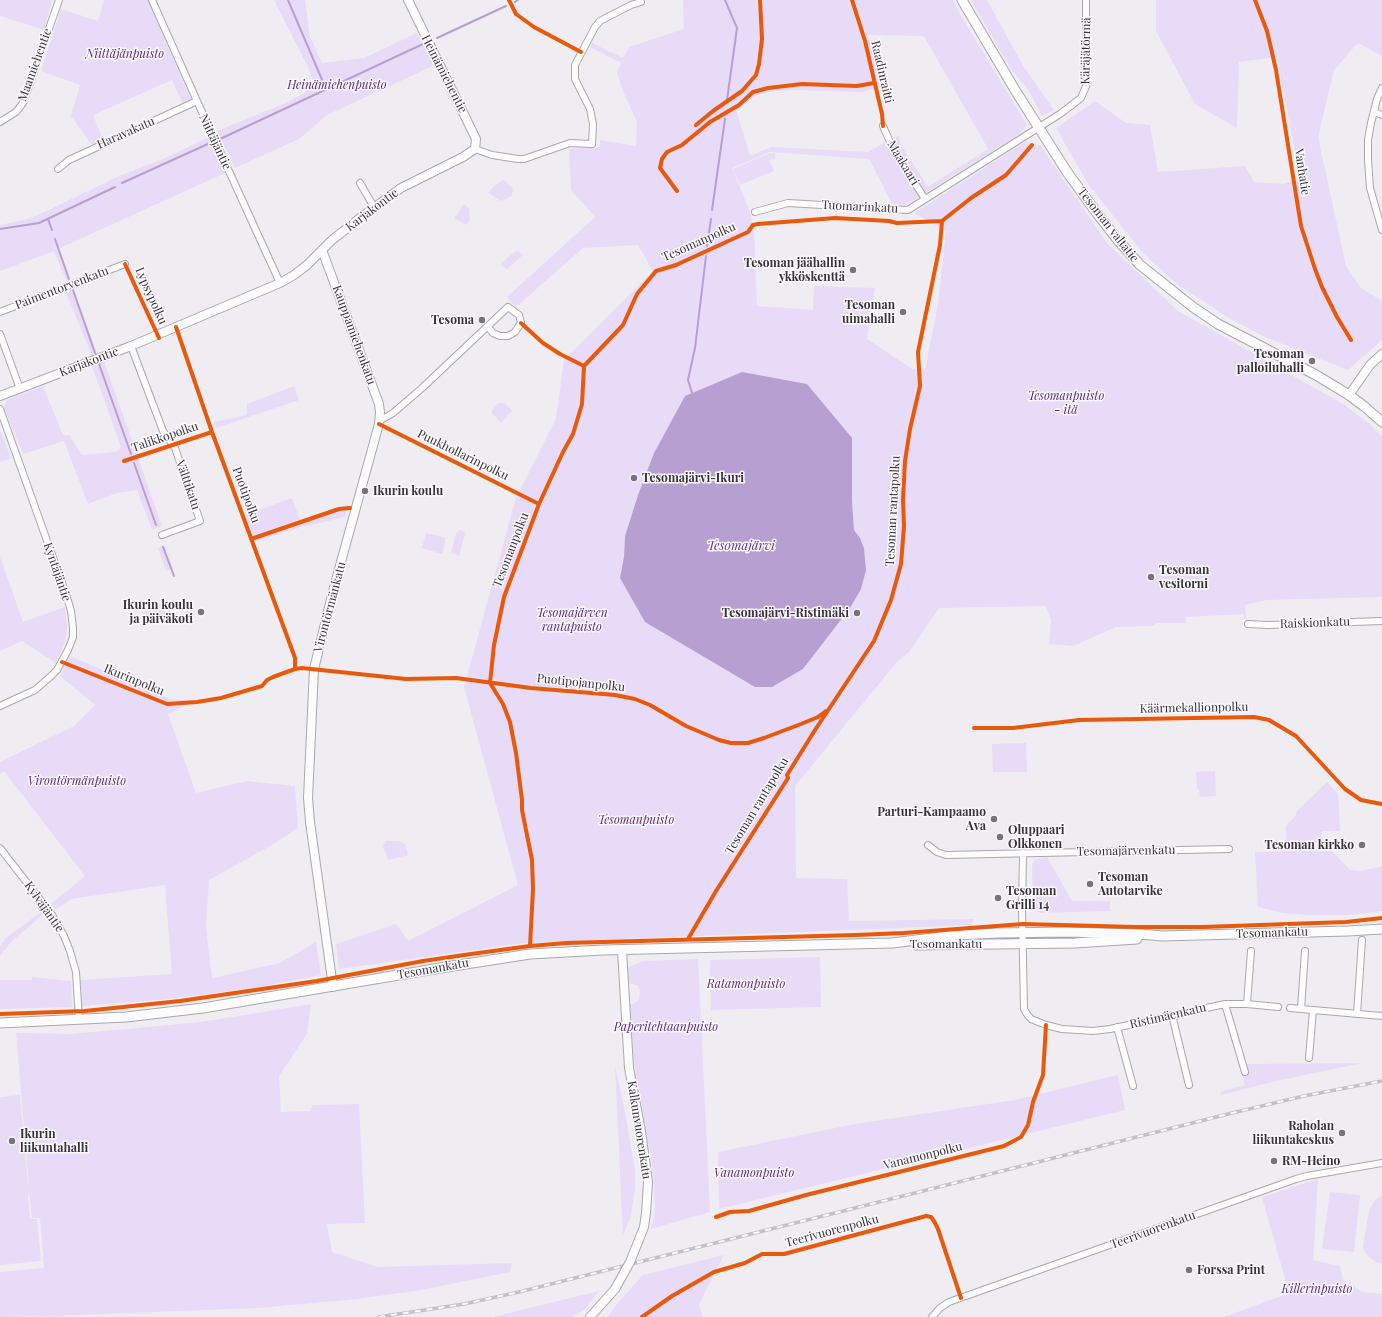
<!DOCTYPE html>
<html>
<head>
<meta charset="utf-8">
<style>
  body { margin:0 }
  canvas { display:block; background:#efedf1 }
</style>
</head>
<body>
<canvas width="1382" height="1317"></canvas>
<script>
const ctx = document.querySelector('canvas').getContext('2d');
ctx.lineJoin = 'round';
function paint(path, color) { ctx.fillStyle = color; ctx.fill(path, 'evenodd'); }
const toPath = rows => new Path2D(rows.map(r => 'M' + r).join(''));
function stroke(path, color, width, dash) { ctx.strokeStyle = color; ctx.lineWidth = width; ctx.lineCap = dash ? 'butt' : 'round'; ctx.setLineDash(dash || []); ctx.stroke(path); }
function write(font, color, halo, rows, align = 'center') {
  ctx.font = font + ' "Playfair Display",serif'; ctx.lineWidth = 3; ctx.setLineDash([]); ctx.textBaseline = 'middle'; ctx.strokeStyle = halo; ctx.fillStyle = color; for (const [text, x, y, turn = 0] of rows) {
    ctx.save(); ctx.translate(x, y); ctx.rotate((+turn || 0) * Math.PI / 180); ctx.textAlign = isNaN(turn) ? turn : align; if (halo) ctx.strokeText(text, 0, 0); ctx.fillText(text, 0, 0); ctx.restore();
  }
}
const green = toPath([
  [0,0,52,0,44,30,0,16],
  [104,0,148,0,191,100,183,104,172,80,93,115,103,140,92,145,71,116,80,85,41,71,61,9,98,21],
  [274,0,305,0,310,37,322,63,364,58,417,33,435,65,327,115,299,139,235,168,217,131,288,102,306,92,313,81,309,69],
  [683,0,953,0,960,14,1027,125,1020,134,906,205,892,204,869,159,770,152,732,168,750,212,754,231,757,306,813,310,814,286,875,288,867,339,912,369,925,370,938,304,946,231,914,213,1025,142,1040,145,1107,243,1178,311,1345,405,1371,425,1382,436,1382,597,1267,600,1245,605,1246,619,1244,619,1244,614,1186,617,1186,623,1157,623,1152,626,1116,627,1073,646,1049,644,1051,620,1046,606,939,608,909,652,897,662,795,786,796,878,847,879,849,921,974,919,972,925,524,943,339,969,336,944,396,924,408,941,518,885,464,687,516,498,556,419,564,360,653,271,638,245,583,248,516,307,507,297,595,217,571,190,569,149,600,147,600,140,636,146,637,122,623,91,617,72,621,63,590,47,592,43,623,58,629,47,684,29],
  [868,35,924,36,988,149,928,187,901,145,899,135,868,152,771,147,750,156,736,110,755,96,767,92,793,90,861,92,881,87],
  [742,372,852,501,854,530,860,538,864,548,866,570,821,644,803,669,772,687,624,557,625,536,638,495,654,453,685,396],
  [971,0,987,0,1022,64,1054,110,1042,116,1029,91,1011,69],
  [1156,0,1382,0,1382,56,1358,43,1334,70,1318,137,1346,266,1361,288,1382,301,1382,340,1348,370,1265,337,1227,317,1177,284,1143,253,1088,184,1056,128,1095,101,1126,123,1150,125,1158,172,1245,166,1254,182,1284,184,1300,179,1277,57,1239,62,1237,128,1195,104,1156,31],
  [209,137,225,173,58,249,69,281,67,282,54,251,0,271,0,225,32,218,117,177,163,159],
  [770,153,775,153,775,159,769,160,774,171,740,185,733,169],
  [503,180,505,181,513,188,512,196,501,201,488,193,493,187],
  [464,204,469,208,470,221,466,225,454,218],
  [518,250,523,255,506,270,501,264,507,258],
  [73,288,97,353,92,356,65,290],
  [104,361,162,526,152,530,137,490,117,493,88,504,64,441,23,454,4,408,7,400,43,386,63,435,69,435,82,455,116,452,121,447,92,366],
  [294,386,299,400,216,428,214,422,247,415,247,404],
  [498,403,505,403,512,411,501,423,491,412],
  [0,430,11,458,0,462],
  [292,498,300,520,348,504,345,517,302,527,254,542,245,515],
  [461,530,465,533,459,556,451,553,456,534,458,531],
  [426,533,446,538,442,554,422,548],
  [165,545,173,569,166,571,158,548],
  [0,557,23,622,65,607,67,629,65,642,56,663,22,641,0,651],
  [163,602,169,616,146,624,141,610],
  [70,656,170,699,195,701,168,714,196,793,247,781,295,786,298,828,270,846,209,880,206,927,212,978,280,963,316,942,321,975,255,988,160,1000,82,1006,81,980,172,974,165,885,71,899,56,909,51,904,85,876,4,771,0,774,0,762,74,726,95,705,60,676],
  [1026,743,1027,772,993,772,992,744],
  [1215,771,1216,796,1200,797,1199,789,1197,789,1196,772],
  [1327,782,1338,794,1340,831,1322,831,1319,842,1286,842,1286,826,1296,815,1297,811],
  [386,841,399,841,405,844,408,855,388,860,383,846],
  [1330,849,1350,870,1361,871,1382,866,1382,911,1352,915,1309,915,1282,913,1258,907,1255,852],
  [1047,857,1072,901,1110,901,1110,911,1040,913,1033,908,1032,868,1033,862,1039,858],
  [42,911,46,912,11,942,0,956,0,946,6,938],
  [820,957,821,1007,711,1010,710,960],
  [698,959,710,1212,651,1229,655,1212,653,1169,633,1057,630,1004,634,1004,639,999,640,990,637,985,628,983,628,967,643,961],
  [32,977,71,981,72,1007,0,1009,0,980,32,980],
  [311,1004,307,1034,279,1076,281,1112,310,1111,313,1105,359,1104,365,1223,327,1224,332,1252,378,1267,512,1263,510,1272,421,1290,357,1299,258,1308,51,1316,0,1317,0,1272,44,1268,40,1218,32,1218,29,1193,28,1194,30,1219,37,1219,41,1261,0,1265,0,1097,20,1095,28,1185,29,1185,16,1033,72,1034,201,1022],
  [1362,1063,1276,1081,1221,1095,1220,1092,1245,1085,1242,1075,1248,1073,1245,1064],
  [615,1066,624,1107,635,1170,635,1189,632,1208,630,1219,623,1235],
  [1118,1075,1125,1110,719,1209,718,1152,855,1124,1015,1100],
  [1318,1179,1313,1260,1340,1266,1343,1279,1362,1292,1382,1294,1382,1317,1224,1317,1289,1293,1262,1197],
  [1330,1192,1360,1195,1354,1252,1322,1249],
  [1382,1196,1382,1264,1376,1262,1369,1257,1364,1251,1363,1247,1369,1210,1376,1199],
  [724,1255,703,1296,699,1306,703,1317,608,1317,616,1305,643,1275],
  [599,1291,584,1310,572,1317,493,1317]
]);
const water = toPath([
  [742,372,807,384,852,438,852,501,854,530,860,538,864,548,866,570,861,589,850,608,803,669,772,687,755,687,645,622,620,578,624,557,625,536,638,495,654,453,685,396]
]);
const stream = toPath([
  [288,0,326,89],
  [725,0,737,28,727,100],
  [515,2,518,0],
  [437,38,506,6],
  [220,139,423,44],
  [122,183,210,143],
  [712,210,725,119],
  [48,219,52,230],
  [0,229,39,223,115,187],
  [55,239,69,279],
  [707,246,711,219],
  [73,290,95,353],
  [99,364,131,454],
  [692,393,688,380,695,348,706,256],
  [134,463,156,525],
  [163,547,174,576]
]);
const minor = toPath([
  [152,0,197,101,280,283],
  [1382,88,1377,99,1371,123,1368,140,1368,160,1370,188,1382,230],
  [1374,112,1382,115],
  [0,122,16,112,23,103,59,0],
  [883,126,893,149,925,199],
  [475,149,492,155,518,159,524,159,570,143,592,144,593,124,590,109,575,79,575,65,595,27,600,21,631,5,641,2],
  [58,169,69,160,197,101],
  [360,183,374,207],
  [755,212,788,203,908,210,1060,114,1081,98,1086,86,1086,0],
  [0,312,125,264],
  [0,334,20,389],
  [131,346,163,431,175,448,200,521,162,535],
  [0,409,66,594,71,611,73,628,73,637,68,650,57,670,51,676,35,690,0,706],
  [379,421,393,413,421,389,508,307,519,315,521,323,515,332,508,336,500,336,493,333,488,327],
  [1248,624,1268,625,1382,621],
  [928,845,937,852,946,855,1229,849],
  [0,848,52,915,64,936,70,951,76,972,79,1020],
  [1023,853,1022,910,1024,1009,1027,1014,1031,1019,1046,1025,1062,1029,1093,1031,1110,1029,1225,1004,1247,1004,1278,1007],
  [1225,1004,1245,1072],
  [1247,1004,1251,951],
  [1290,1008,1382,1016],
  [1301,1009,1305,951],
  [1357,1014,1362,940],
  [1172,1015,1189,1085],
  [1117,1027,1133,1086],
  [1309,1058,1313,1010],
  [932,1317,940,1308,949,1302,1296,1179,1307,1176,1382,1163]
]);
const tertiary = toPath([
  [322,250,379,404,380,412,379,424,333,591,314,669,308,798,310,822,333,987],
  [1349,395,1370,365,1382,354],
  [0,396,131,346,280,283,294,275,307,265,332,240,364,215,401,188,463,157,475,149,476,139,408,0],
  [622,950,629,1068,641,1131,648,1182,646,1213,644,1227,640,1237],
  [590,1317,615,1289]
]);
const secondary = toPath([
  [962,0,1015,90,1067,172,1096,212,1117,239,1140,265,1193,307,1218,324,1316,375,1349,395,1365,407,1382,422],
  [916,945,1075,943,1137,939],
  [0,1023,126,1017,203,1008,440,968,530,954,603,950,892,943,957,935,998,933,1066,932,1140,934,1162,936,1348,931,1382,929]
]);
const rail = toPath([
  [379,1317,464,1304,519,1292,903,1196,1228,1114,1304,1096,1382,1081]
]);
const tertiaryBridge = toPath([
  [615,1289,630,1262,640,1237]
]);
const cycleway = toPath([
  [509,0,516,14,534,27,581,52],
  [852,0,865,41,882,114,883,126],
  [1255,0,1267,31,1276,70,1301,226,1315,269,1322,287,1337,317,1351,340],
  [696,125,713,111,742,91,756,75,759,64,762,39,760,0],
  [677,191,660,168,662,159,667,152,682,145,710,122,739,105,753,92,768,88,802,84,857,86,874,83],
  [125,264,159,338],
  [521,323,543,343,560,354,584,366],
  [176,327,212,432,295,658,295,669],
  [379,424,539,504],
  [124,461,212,432],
  [251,539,339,509,350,508],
  [62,662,167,704,197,702,221,698,262,686,267,680,273,677,295,669,302,668,406,679,456,678,531,688,615,695,635,699,650,705,686,726,719,740,731,743,748,743,764,738,801,724,818,717,826,711],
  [974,728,1013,728,1079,720,1254,717,1269,720,1296,736,1345,789,1361,800,1382,804],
  [688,939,716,891,788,778,787,775,815,730,874,641,891,600,901,564,904,526,903,500,905,461,910,429,920,386,918,352,940,245,942,221,971,198,1006,175,1032,145],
  [530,946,533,889,532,860,522,810,522,800,516,753,510,722,503,704,490,683,494,645,504,597,539,504,563,452,573,434,582,404,584,366,623,325,637,294,656,271,676,265,748,232,753,225,758,224,835,218,889,221,897,223,942,221],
  [0,1014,85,1011,180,1001,317,981,423,961,471,954,530,946,566,943,856,935,904,933,1023,924,1135,927,1203,927,1346,922,1382,918],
  [716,1217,730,1212,749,1211,806,1195,1004,1146,1021,1137,1028,1125,1033,1102,1043,1075,1046,1025],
  [642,1317,672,1296,714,1272,745,1263,762,1254,784,1254,926,1216,931,1217,934,1221,938,1229,961,1298]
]);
const markers = [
  [853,270,4,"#767478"],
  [903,312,4,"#767478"],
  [482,320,4,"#767478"],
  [1312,361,4,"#767478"],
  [634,478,4,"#767478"],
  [365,491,4,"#767478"],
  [1151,577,4,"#767478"],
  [201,612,4,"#767478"],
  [857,613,4,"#767478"],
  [994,819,4,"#767478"],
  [1000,837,4,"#767478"],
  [1362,845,4,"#767478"],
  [1090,884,4,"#767478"],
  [998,898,4,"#767478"],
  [1342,1133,4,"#767478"],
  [12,1141,4,"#767478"],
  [1274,1161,4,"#767478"],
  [1189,1270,4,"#767478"]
];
const streetNames = [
  ["Käräjätörmä",1086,51,-89],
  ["Maamiehentie",35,65,-70],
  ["Raadinraitti",882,72,77],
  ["Heinämiehentie",444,74,63],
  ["Haravakatu",126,133,-24],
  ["Niittäjäntie",215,142,65],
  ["Maakaari",903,163,59],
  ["Vanhatie",1302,172,81],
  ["Tuomarinkatu",860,207,3],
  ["Karjakontie",372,210,-37],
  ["Tesoman valtatie",1108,225,52],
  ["Tesomanpolku",699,242,-24],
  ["Paimentorvenkatu",62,288,-21],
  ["Lypsypolku",151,296,66],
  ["Kauppamiehenkatu",354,335,70],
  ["Karjakontie",89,362,-21],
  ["Talikkopolku",165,437,-19],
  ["Puukhollarinpolku",463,455,26],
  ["Välttikatu",188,485,71],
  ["Puotipolku",246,495,70],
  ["Tesoman rantapolku",893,511,-87],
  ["Tesomanpolku",511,550,-69],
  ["Kyntäjäntie",57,572,71],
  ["Virontörmänkatu",330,607,-75],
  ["Raiskionkatu",1315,623,-2],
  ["Ikurinpolku",134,680,22],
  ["Puotipojanpolku",581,683,6],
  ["Käärmekallionpolku",1194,708,-1],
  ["Tesoman rantapolku",757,806,-59],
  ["Tesomajärvenkatu",1126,851,-1],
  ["Kylväjäntie",44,907,55],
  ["Tesomankatu",1272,933,-2],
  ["Tesomankatu",946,944],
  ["Tesomankatu",433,969,-10],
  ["Ristimäenkatu",1168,1016,-13],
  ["Kalkunvuorenkatu",639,1130,81],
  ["Vanamonpolku",923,1156,-14],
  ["Teerivuorenkatu",1153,1230,-20],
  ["Teerivuorenpolku",832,1231,-15]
];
const parkNames = [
  ["Niittäjänpuisto",125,54],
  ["Heinämiehenpuisto",337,85],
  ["Tesomanpuisto",1066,396],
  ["- itä",1066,410],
  ["Tesomajärven",572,613],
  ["rantapuisto",572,627],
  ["Virontörmänpuisto",77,781],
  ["Tesomanpuisto",636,820],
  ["Ratamonpuisto",746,984],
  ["Paperitehtaanpuisto",666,1027],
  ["Vanamonpuisto",754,1173],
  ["Killerinpuisto",1317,1289]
];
const poiNames = [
  ["Tesoman jäähallin",845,263],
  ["ykköskenttä",845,277],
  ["Tesoman",895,305],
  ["uimahalli",895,319],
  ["Tesoma",474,320],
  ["Tesoman",1304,354],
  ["palloiluhalli",1304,368],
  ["Tesomajärvi-Ikuri",642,478,"left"],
  ["Ikurin koulu",373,491,"left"],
  ["Tesoman",1159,570,"left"],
  ["vesitorni",1159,584,"left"],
  ["Ikurin koulu",193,605],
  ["ja päiväkoti",193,619],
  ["Tesomajärvi-Ristimäki",849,613],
  ["Parturi-Kampaamo",986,812],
  ["Ava",986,826],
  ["Oluppaari",1008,830,"left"],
  ["Olkkonen",1008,844,"left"],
  ["Tesoman kirkko",1354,845],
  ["Tesoman",1098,877,"left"],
  ["Autotarvike",1098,891,"left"],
  ["Tesoman",1006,891,"left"],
  ["Grilli 14",1006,905,"left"],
  ["Raholan",1334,1126],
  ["liikuntakeskus",1334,1140],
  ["Ikurin",20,1134,"left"],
  ["liikuntahalli",20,1148,"left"],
  ["RM-Heino",1282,1161,"left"],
  ["Forssa Print",1197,1270,"left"]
];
const waterNames = [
  ["Tesomajärvi",741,546]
];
paint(green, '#e8dbf7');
paint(water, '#b89fd1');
stroke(stream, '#b89fd1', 2);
stroke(minor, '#a9a8ab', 8);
stroke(tertiary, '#a9a8ab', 10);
stroke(secondary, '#a9a8ab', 11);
stroke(minor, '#fdfcfd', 6);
stroke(tertiary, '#fdfcfd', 8);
stroke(secondary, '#fdfcfd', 9);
stroke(rail, '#c2c2c2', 3.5);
stroke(rail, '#fbf9fe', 2, [6]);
stroke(tertiaryBridge, '#a9a8ab', 10, []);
stroke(tertiaryBridge, '#fdfcfd', 8);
stroke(cycleway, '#e8590c', 4);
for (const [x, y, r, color] of markers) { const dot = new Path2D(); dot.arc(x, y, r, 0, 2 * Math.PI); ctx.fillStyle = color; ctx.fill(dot); stroke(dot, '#fbf9fe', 1.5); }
write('12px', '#353337', '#fbf9fe', streetNames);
write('italic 12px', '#582a7d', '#fbf9fe', parkNames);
write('bold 12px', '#353337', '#fbf9fe', poiNames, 'right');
write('italic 13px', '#633689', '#fbf9fe', waterNames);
</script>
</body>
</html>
